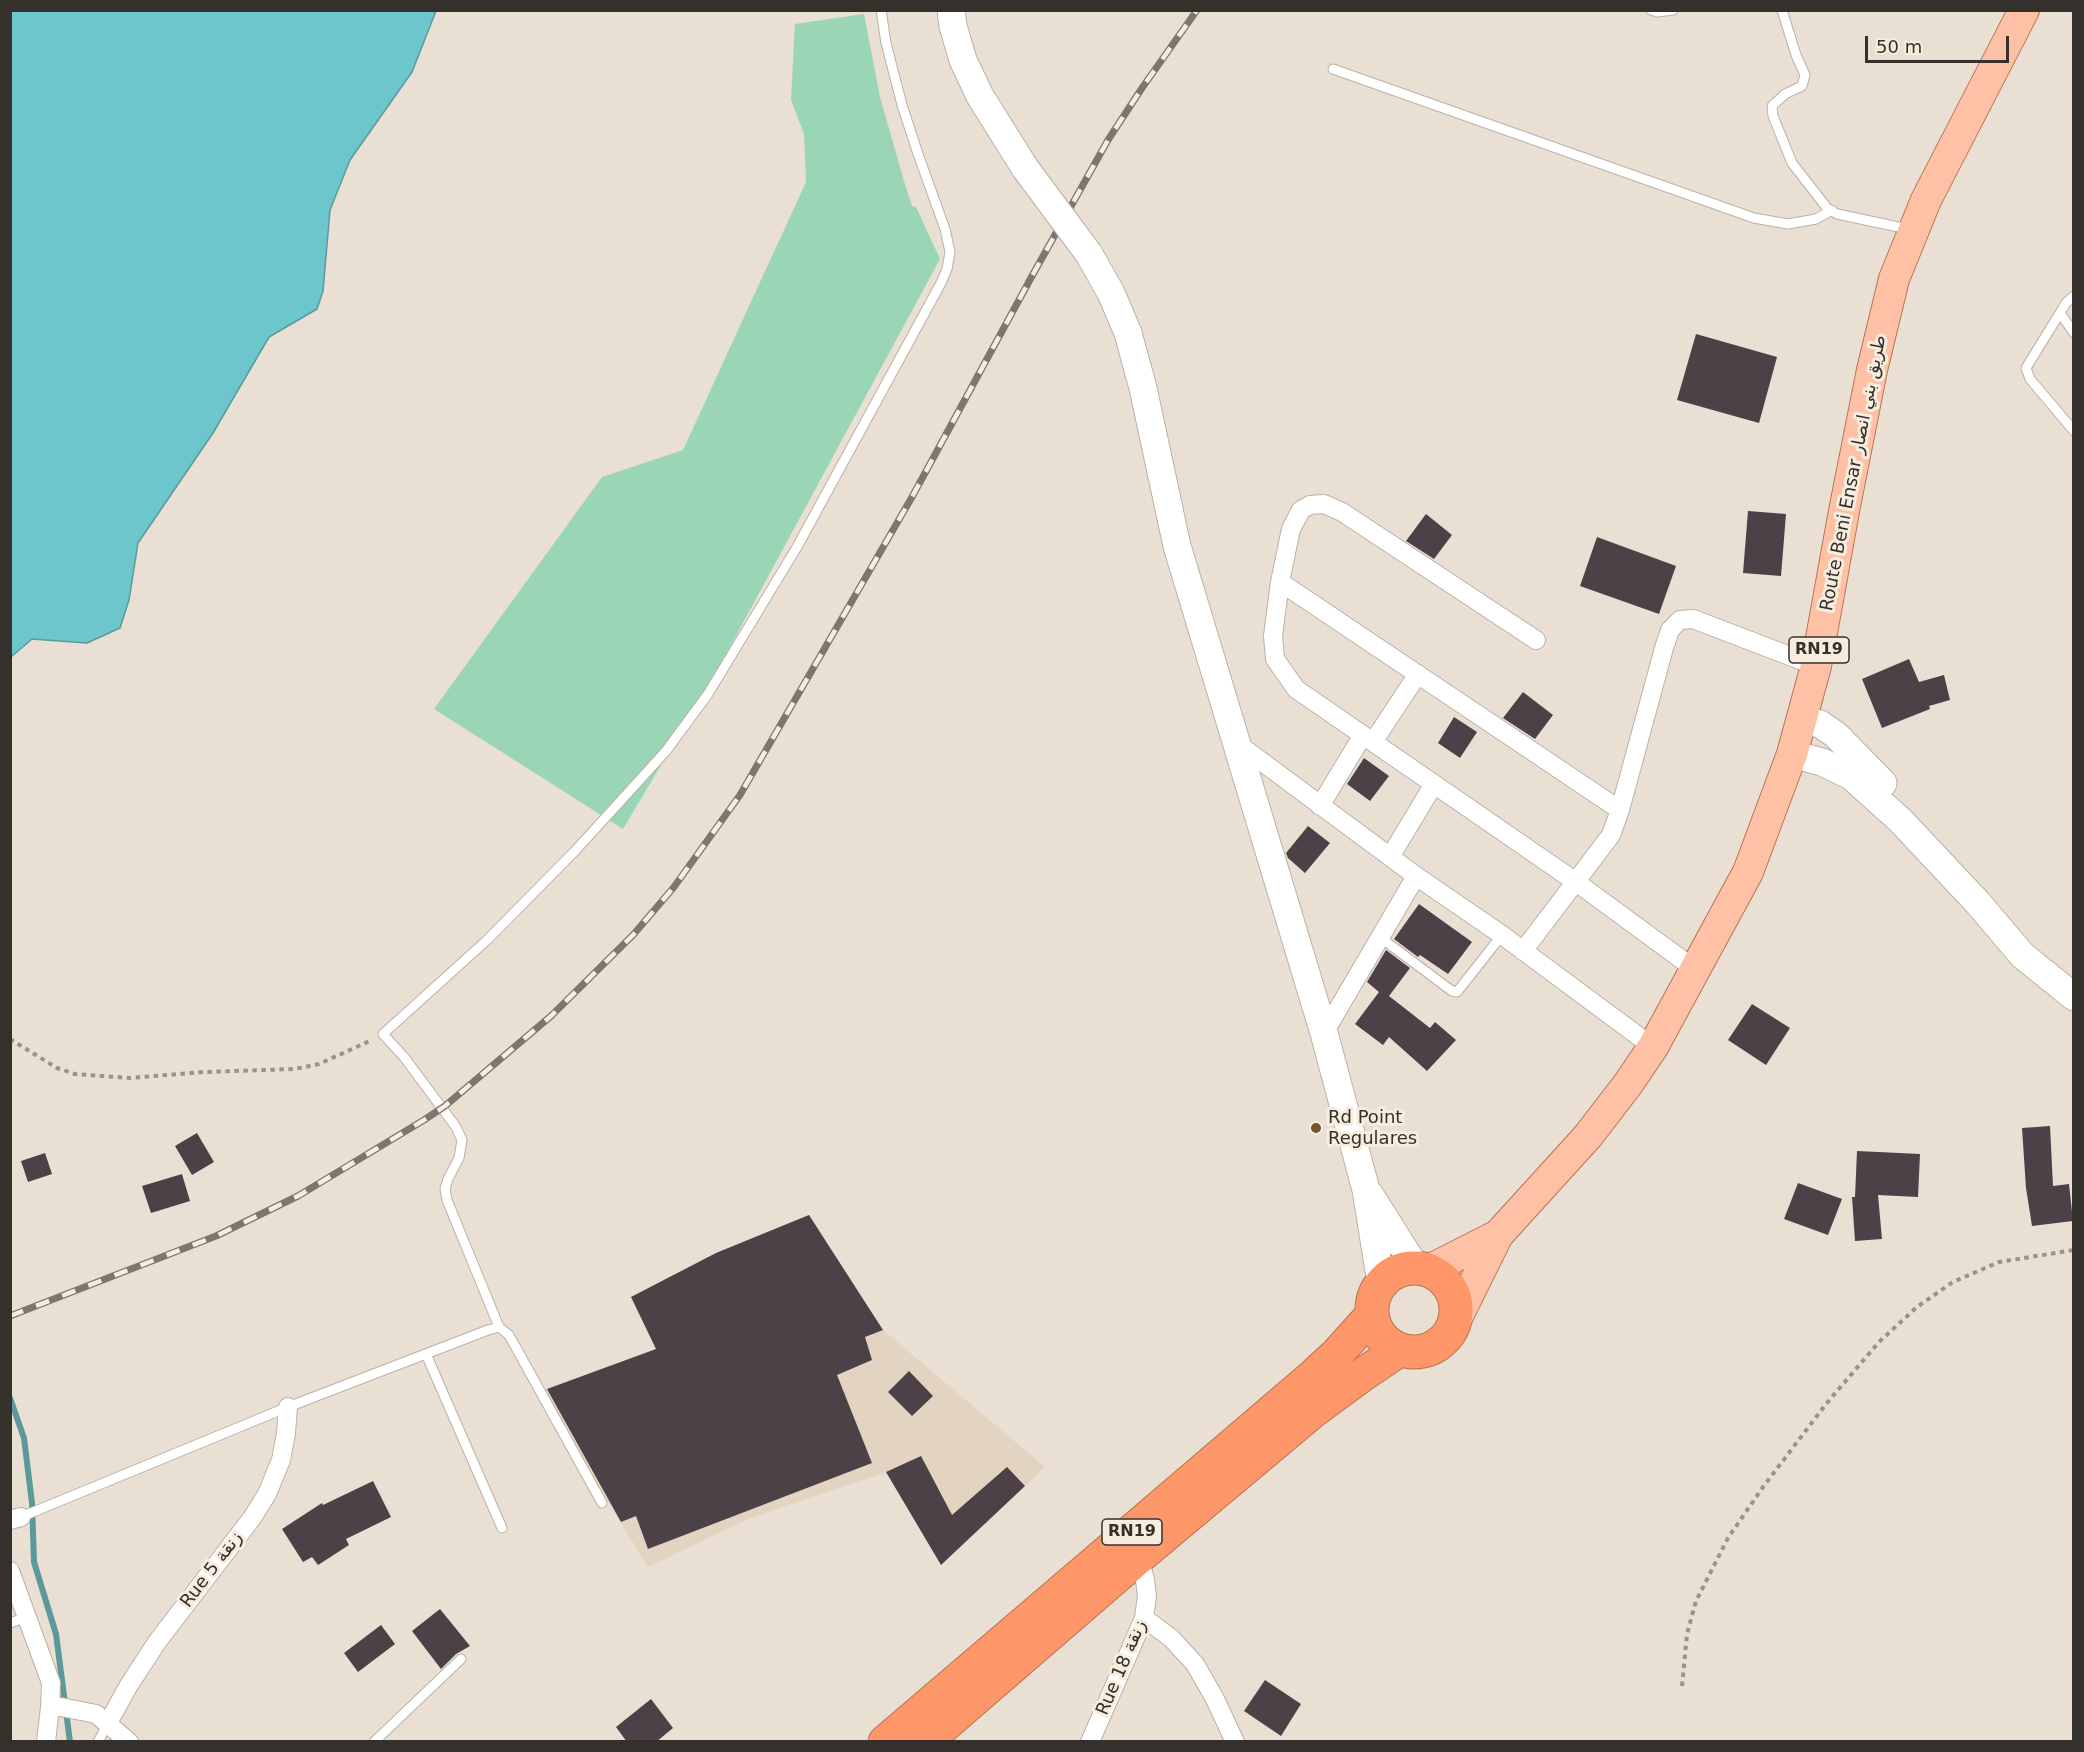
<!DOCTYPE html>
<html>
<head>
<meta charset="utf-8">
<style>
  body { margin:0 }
  #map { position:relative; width:2084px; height:1752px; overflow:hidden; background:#e9dfd2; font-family:"DejaVu Sans",sans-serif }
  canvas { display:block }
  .frame { position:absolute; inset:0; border:12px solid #34302b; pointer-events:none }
  .scale { position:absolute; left:1865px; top:36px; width:144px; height:27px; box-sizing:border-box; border:3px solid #34302b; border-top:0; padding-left:8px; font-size:18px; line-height:21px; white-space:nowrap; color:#34302b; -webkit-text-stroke:4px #f7eddf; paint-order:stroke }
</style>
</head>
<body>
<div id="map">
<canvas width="2084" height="1752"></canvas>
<div class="frame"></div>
<div class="scale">50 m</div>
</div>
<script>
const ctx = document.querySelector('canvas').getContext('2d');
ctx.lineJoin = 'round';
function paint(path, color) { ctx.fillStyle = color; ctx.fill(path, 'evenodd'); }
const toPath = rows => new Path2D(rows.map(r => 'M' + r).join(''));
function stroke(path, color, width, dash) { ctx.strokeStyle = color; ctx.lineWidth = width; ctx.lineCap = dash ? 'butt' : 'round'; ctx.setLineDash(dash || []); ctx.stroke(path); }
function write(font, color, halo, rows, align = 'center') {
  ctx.font = font + ' "DejaVu Sans","Noto Naskh Arabic",sans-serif'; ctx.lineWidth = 6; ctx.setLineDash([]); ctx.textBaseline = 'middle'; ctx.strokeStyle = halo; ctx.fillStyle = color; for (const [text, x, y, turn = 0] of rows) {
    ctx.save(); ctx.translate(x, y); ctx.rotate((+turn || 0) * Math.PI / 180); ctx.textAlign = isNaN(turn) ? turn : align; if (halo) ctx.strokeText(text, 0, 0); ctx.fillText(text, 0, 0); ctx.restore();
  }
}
const built = toPath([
  [809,1215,883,1330,1045,1467,941,1565,886,1472,748,1519,648,1567,541,1391,640,1355,658,1354,631,1297,716,1253]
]);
const green = toPath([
  [864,14,880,97,904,181,912,206,916,207,940,259,718,669,623,829,434,709,602,477,683,450,806,182,804,134,791,100,795,24]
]);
const water = toPath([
  [11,10,436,11,412,72,350,160,330,210,323,291,317,309,269,337,213,433,138,543,129,600,120,628,87,643,32,639,11,657,11,10]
]);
const stream = toPath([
  [10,1398,24,1438,32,1503,34,1562,56,1634,70,1742]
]);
const building = toPath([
  [1696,334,1777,357,1759,423,1677,400],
  [1748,511,1786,514,1781,576,1743,573],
  [1426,514,1452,535,1434,559,1406,541],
  [1597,537,1676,566,1659,614,1580,586],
  [1909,659,1919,682,1944,675,1950,700,1929,706,1930,709,1882,728,1862,679],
  [1523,692,1553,715,1535,739,1503,718],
  [1454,717,1477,732,1460,758,1438,743],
  [1364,758,1389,776,1370,801,1347,784],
  [1308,826,1330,843,1305,873,1288,858,1286,853],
  [1419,904,1472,942,1448,974,1420,955,1418,957,1394,939],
  [1386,950,1410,968,1389,996,1430,1028,1435,1022,1456,1040,1427,1071,1389,1037,1383,1045,1355,1024,1379,992,1367,982],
  [1752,1004,1790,1028,1766,1065,1728,1040],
  [2050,1126,2053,1186,2069,1184,2073,1221,2032,1226,2026,1188,2022,1128],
  [197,1133,214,1162,192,1175,175,1146],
  [1857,1151,1920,1154,1918,1197,1878,1195,1882,1239,1855,1241,1852,1197,1855,1197],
  [45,1153,52,1174,28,1182,21,1161],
  [182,1174,190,1201,151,1213,142,1186],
  [1798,1183,1842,1199,1828,1235,1784,1219],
  [809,1215,883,1330,865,1337,872,1360,837,1375,872,1463,648,1549,636,1516,621,1522,547,1389,656,1349,631,1297,716,1253],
  [909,1371,933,1396,912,1416,888,1392],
  [921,1456,952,1515,1007,1467,1025,1486,941,1565,886,1472],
  [373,1481,391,1517,346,1539,349,1545,318,1565,312,1557,303,1562,282,1529,322,1503,323,1505],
  [440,1609,470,1646,456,1654,441,1669,412,1631],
  [381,1625,395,1644,358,1672,344,1653],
  [1265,1680,1301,1704,1281,1736,1244,1711],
  [651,1699,673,1728,656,1742,627,1742,616,1727]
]);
const path = toPath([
  [10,1039,57,1068,75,1074,130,1078,204,1072,295,1069,319,1064,372,1040],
  [1682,1686,1687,1634,1696,1601,1728,1538,1763,1487,1826,1404,1879,1342,1917,1307,1953,1282,1999,1262,2074,1250]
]);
const lane = toPath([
  [1651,10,1657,12,1673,10],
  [1782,10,1796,55,1805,75,1802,86,1785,94,1772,106,1773,116,1792,163,1827,208,1837,214,1908,229],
  [1333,69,1754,218,1788,224,1816,219,1832,210],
  [2074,296,2066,303,2060,313,2074,333],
  [2060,313,2026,368,2030,379,2074,431],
  [1381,938,1452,991,1457,992,1502,935],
  [499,1327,447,1200,445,1189,448,1179,459,1158,462,1140,456,1127,404,1057,383,1034,486,941,575,851,666,751,708,694,797,547,941,283,947,269,950,252,945,229,918,154,902,105,886,43,881,10],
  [426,1354,502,1528],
  [21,1517,288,1407,488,1330,499,1327,509,1335,602,1503],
  [10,1623,27,1617],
  [98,1742,108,1723],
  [374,1742,461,1659]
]);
const street = toPath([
  [1280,582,1620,810],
  [1536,640,1342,512,1324,504,1310,505,1301,510,1291,529,1280,582,1273,636,1275,659,1296,689,1576,882,1696,970],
  [1373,742,1418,674],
  [1238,744,1416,876,1502,935,1653,1047],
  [1320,806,1363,735],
  [1390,857,1434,784],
  [1523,951,1611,835,1620,810,1664,648,1670,630,1680,620,1693,619,1816,666],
  [1324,1033,1416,876],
  [10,1520,21,1517],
  [10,1571,51,1683,50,1707,61,1707,96,1714,129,1742],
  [1144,1618,1171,1638,1195,1664,1215,1699,1235,1742],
  [108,1723,129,1685,157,1642,252,1518,267,1494,281,1460,286,1433,288,1407],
  [46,1742,50,1707],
  [1090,1742,1144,1618,1147,1596,1145,1580,1139,1557]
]);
const secondary = toPath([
  [951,10,953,26,963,60,980,96,1025,168],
  [1089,254,1111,293,1128,333,1143,388,1177,546,1324,1033,1366,1190,1381,1283],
  [1802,720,1820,724,1836,735,1883,783],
  [1792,754,1822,762,1851,776,1900,820,1978,903,2022,955,2074,997],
  [1370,1195,1416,1268]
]);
const primary = toPath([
  [1429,1270,1498,1235],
  [1455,1322,1498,1235,1588,1136,1628,1084,1653,1047,1748,872,1792,754,1816,666,1844,511,1872,370,1894,279,1926,200,2024,10]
]);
const highway = toPath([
  '1372 1310a42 42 0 1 1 84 0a42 42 0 1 1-84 0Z',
  [885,1742,1312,1377,1336,1355,1372,1315],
  [925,1742,1139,1557,1312,1412,1365,1373,1399,1350]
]);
const rail = toPath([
  [10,1316,216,1236,298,1196,424,1120,445,1106,551,1016,633,935,674,887,740,795,912,497,1032,276,1108,140,1142,88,1197,10]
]);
const secondaryBridge = toPath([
  [1025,168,1089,254]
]);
const markers = [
  [1316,1128,6,"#735329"]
];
const shields = [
  [1819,650,60],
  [1132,1532,60]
];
const shieldNames = [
  ["RN19",1819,650],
  ["RN19",1132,1532]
];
const streetNames = [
  ["Route Beni Ensar طريق بني انصار",1854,473,-79],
  ["Rue 5 زنقة",212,1570,-53],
  ["Rue 18 زنقة",1122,1668,-67]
];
const poiNames = [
  ["Rd Point",1328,1118],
  ["Regulares",1328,1139]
];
paint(built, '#e2d4c0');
paint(green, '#9ad6b6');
paint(water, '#6dc6cb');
stroke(water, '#5c999b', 1.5);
stroke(stream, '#5c999b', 6);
paint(building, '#4d4148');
stroke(lane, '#bbb1a4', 11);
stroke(street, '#bbb1a4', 20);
stroke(secondary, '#bbb1a4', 29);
stroke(primary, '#b77353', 32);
stroke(highway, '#b77353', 35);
stroke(path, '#9a9389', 4, [4.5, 4.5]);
stroke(lane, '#fff', 9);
stroke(street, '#fff', 18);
stroke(secondary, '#fff', 27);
stroke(primary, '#fec1a5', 30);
stroke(highway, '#fd9769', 33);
stroke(rail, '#7d766e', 7);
stroke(rail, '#f7eddf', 4.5, [14]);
stroke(secondaryBridge, '#bbb1a4', 29, []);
stroke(secondaryBridge, '#fff', 27);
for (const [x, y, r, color] of markers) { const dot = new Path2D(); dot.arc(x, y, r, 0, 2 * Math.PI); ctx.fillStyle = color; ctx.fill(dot); stroke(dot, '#f7eddf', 2); }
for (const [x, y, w] of shields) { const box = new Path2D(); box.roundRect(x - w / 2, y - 13, w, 26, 4.5); ctx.fillStyle = '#f7eddf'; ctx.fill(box); stroke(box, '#34302b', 1.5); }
write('bold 16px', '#34302b', null, shieldNames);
write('18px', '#34302b', '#f7eddf', streetNames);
write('18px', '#34302b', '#f7eddf', poiNames, 'left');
</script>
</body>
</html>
